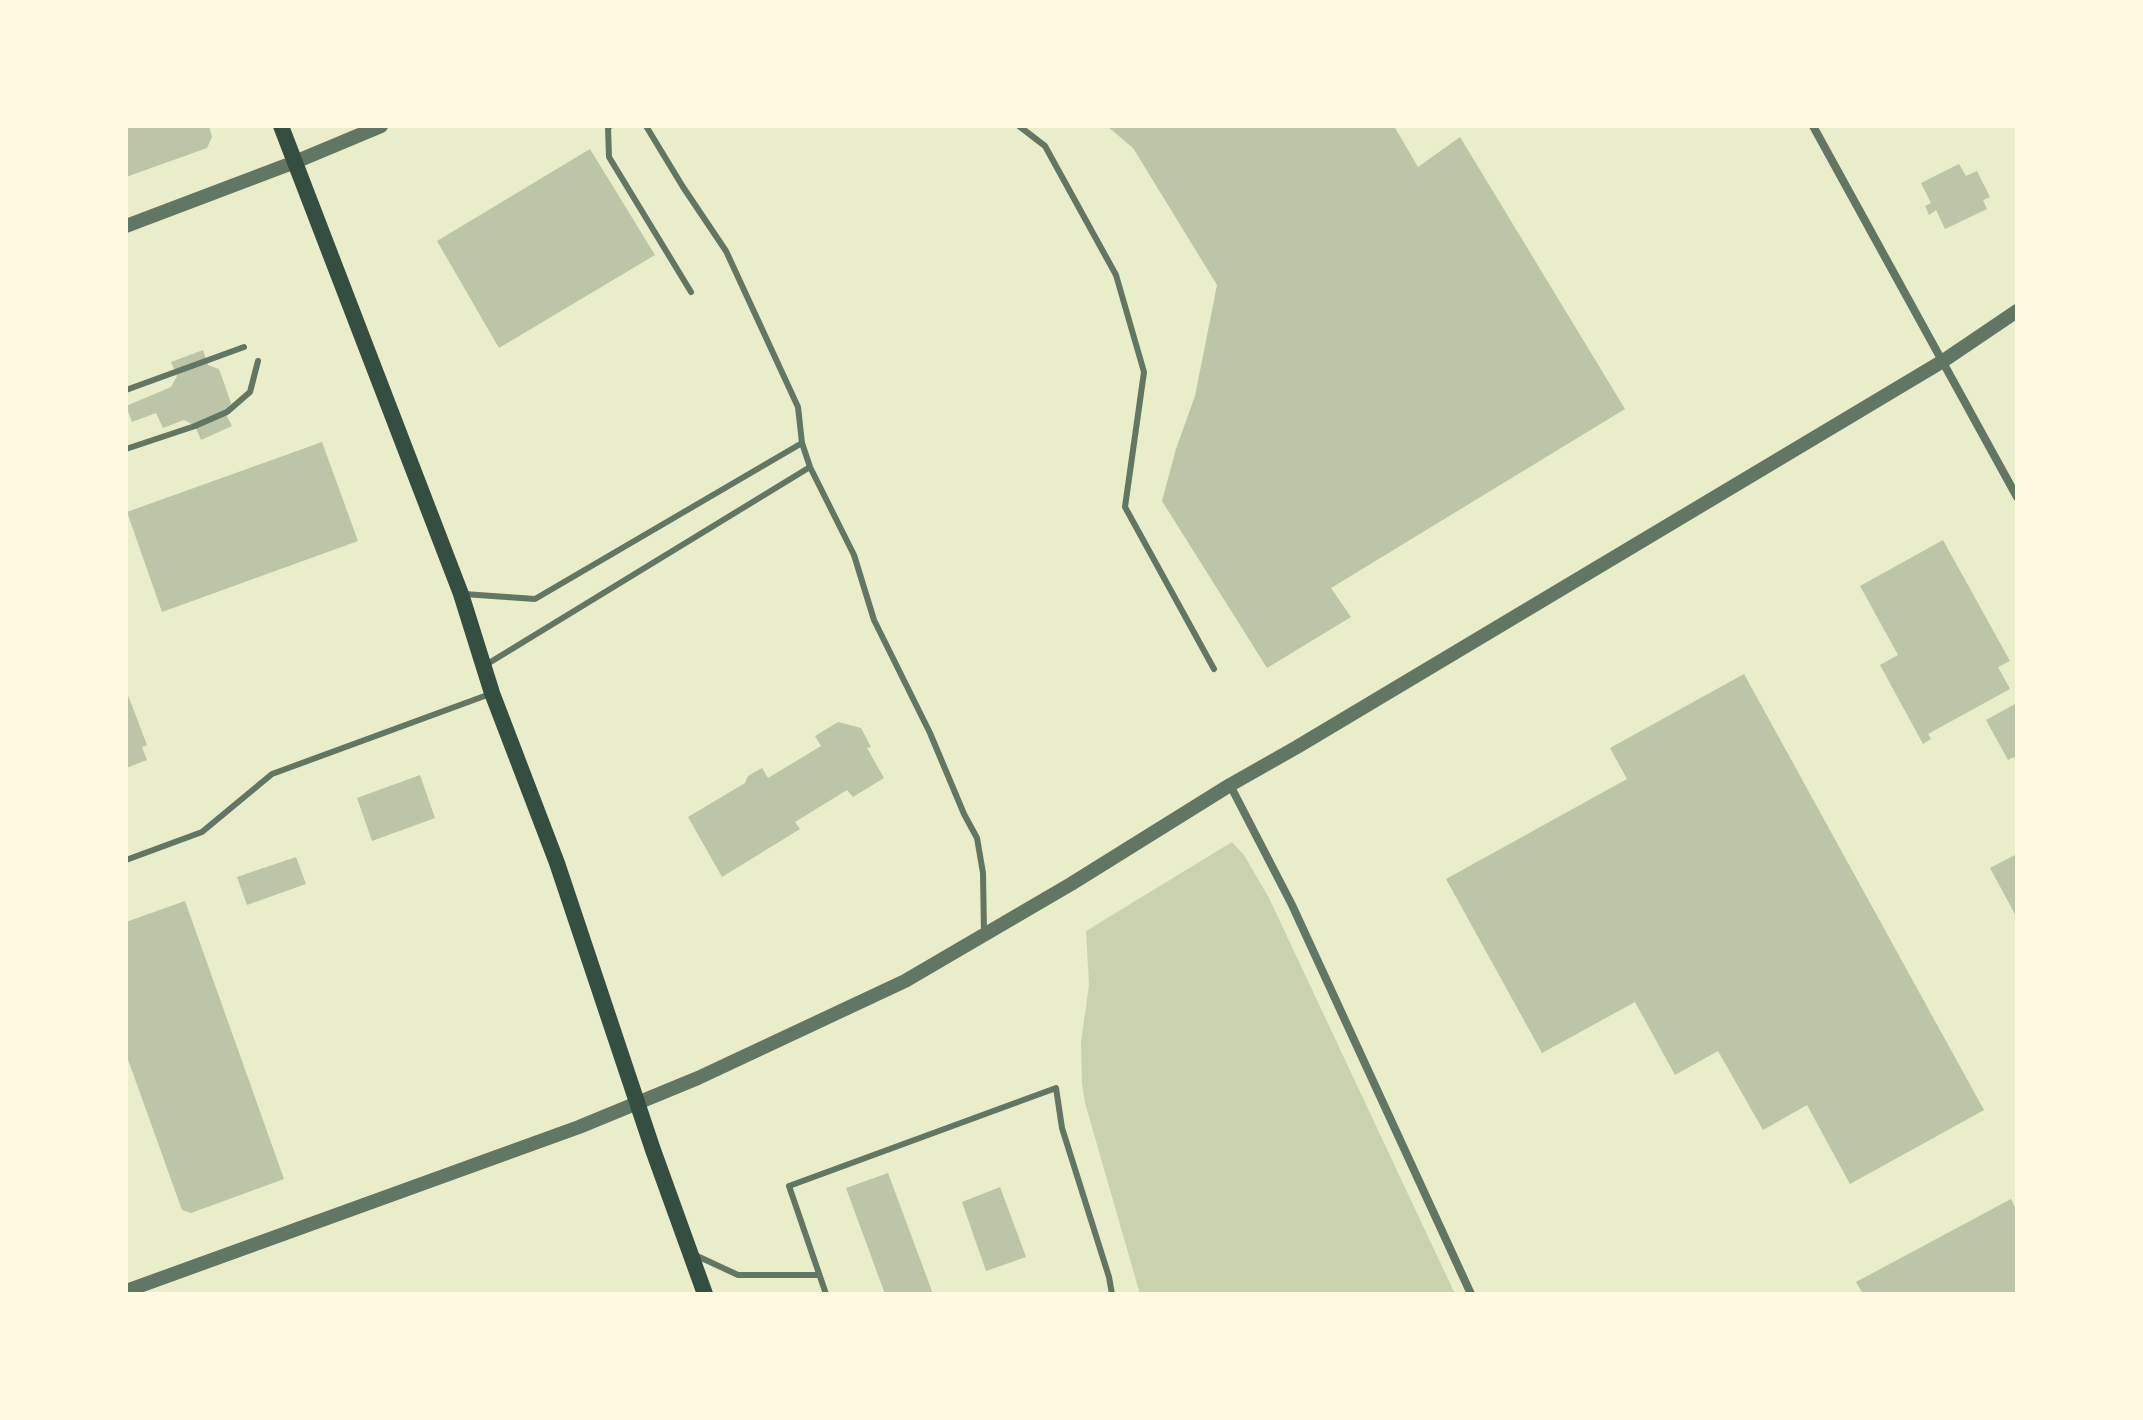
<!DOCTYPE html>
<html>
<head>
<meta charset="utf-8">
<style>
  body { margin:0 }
  #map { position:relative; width:2143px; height:1420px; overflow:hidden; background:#e9edc9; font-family:"Playfair Display",serif }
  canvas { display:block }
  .frame { position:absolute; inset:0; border:128px solid #fefae0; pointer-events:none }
</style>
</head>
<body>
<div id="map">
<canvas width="2143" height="1420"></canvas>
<div class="frame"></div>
</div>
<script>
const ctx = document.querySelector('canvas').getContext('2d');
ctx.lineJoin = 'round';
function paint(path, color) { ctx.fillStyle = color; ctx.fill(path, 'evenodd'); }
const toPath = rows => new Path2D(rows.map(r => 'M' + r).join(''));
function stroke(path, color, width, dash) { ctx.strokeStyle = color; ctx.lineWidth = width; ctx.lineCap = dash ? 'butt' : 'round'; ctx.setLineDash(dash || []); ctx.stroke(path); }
const green = toPath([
  [1232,842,1244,855,1269,898,1455,1294,1140,1294,1085,1103,1082,1084,1081,1042,1089,985,1086,931]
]);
const building = toPath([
  [126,126,209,126,212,137,207,148,126,177],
  [1107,126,1394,126,1418,167,1460,137,1625,409,1331,588,1351,617,1267,668,1162,501,1176,449,1195,396,1217,285,1133,148],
  [590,149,655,255,499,348,437,241],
  [1959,164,1966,176,1977,171,1990,197,1983,200,1987,209,1945,229,1936,210,1929,215,1925,206,1931,203,1921,183],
  [203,350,208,365,219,369,231,403,225,413,232,426,201,440,195,426,184,420,163,428,156,413,132,422,126,406,171,387,177,376,171,362],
  [322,442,358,541,162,612,127,512],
  [1943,540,2010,661,1998,667,2010,689,1928,734,1931,739,1923,744,1880,665,1898,655,1860,586],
  [1744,674,1984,1110,1850,1184,1807,1105,1763,1130,1718,1051,1675,1075,1635,1002,1542,1053,1446,879,1627,779,1610,748],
  [126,690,147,745,142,747,147,760,126,768],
  [2017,703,2017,756,2008,760,1986,720],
  [838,722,861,728,871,747,867,748,884,778,853,797,847,790,795,822,800,829,722,877,688,817,745,783,748,776,762,768,768,778,821,746,815,736],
  [420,775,435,818,372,841,357,798],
  [2017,854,2017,918,1990,868],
  [296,857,306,884,247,905,237,877],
  [185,901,284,1179,191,1213,182,1210,126,1054,126,922],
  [888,1173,933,1294,885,1294,846,1188],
  [1000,1187,1026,1257,986,1271,962,1202],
  [2011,1199,2017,1211,2017,1294,1863,1294,1856,1282]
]);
const service = toPath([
  [610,126,608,127,609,157,691,292],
  [646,126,683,187,726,251,798,407,802,443,810,467,854,555,874,620,930,733,964,814,977,838,983,873,984,933],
  [1019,126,1045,146,1116,275,1144,372,1125,507,1214,669],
  [126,390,244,347],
  [126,449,195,426,227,412,250,392,258,361],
  [464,594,535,599,802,443],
  [484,666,810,467],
  [126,860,202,832,272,774,490,694],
  [695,1255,738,1275,819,1275],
  [826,1294,789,1186,1056,1088,1062,1128,1109,1277,1112,1294]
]);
const minor = toPath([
  [1813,126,2017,497],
  [1230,785,1292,905,1471,1294]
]);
const tertiary = toPath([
  [126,226,295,162,381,126],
  [126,1291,579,1127,698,1078,905,981,1071,884,1230,785,1297,747,1943,361,2017,311]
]);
const secondary = toPath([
  [281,126,461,594,492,693,557,863,653,1150,705,1294]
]);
paint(green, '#cad2ad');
paint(building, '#bcc5a7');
stroke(service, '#617663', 6);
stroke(minor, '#617663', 8);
stroke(tertiary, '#617663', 14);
stroke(secondary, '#344e41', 16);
</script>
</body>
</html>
